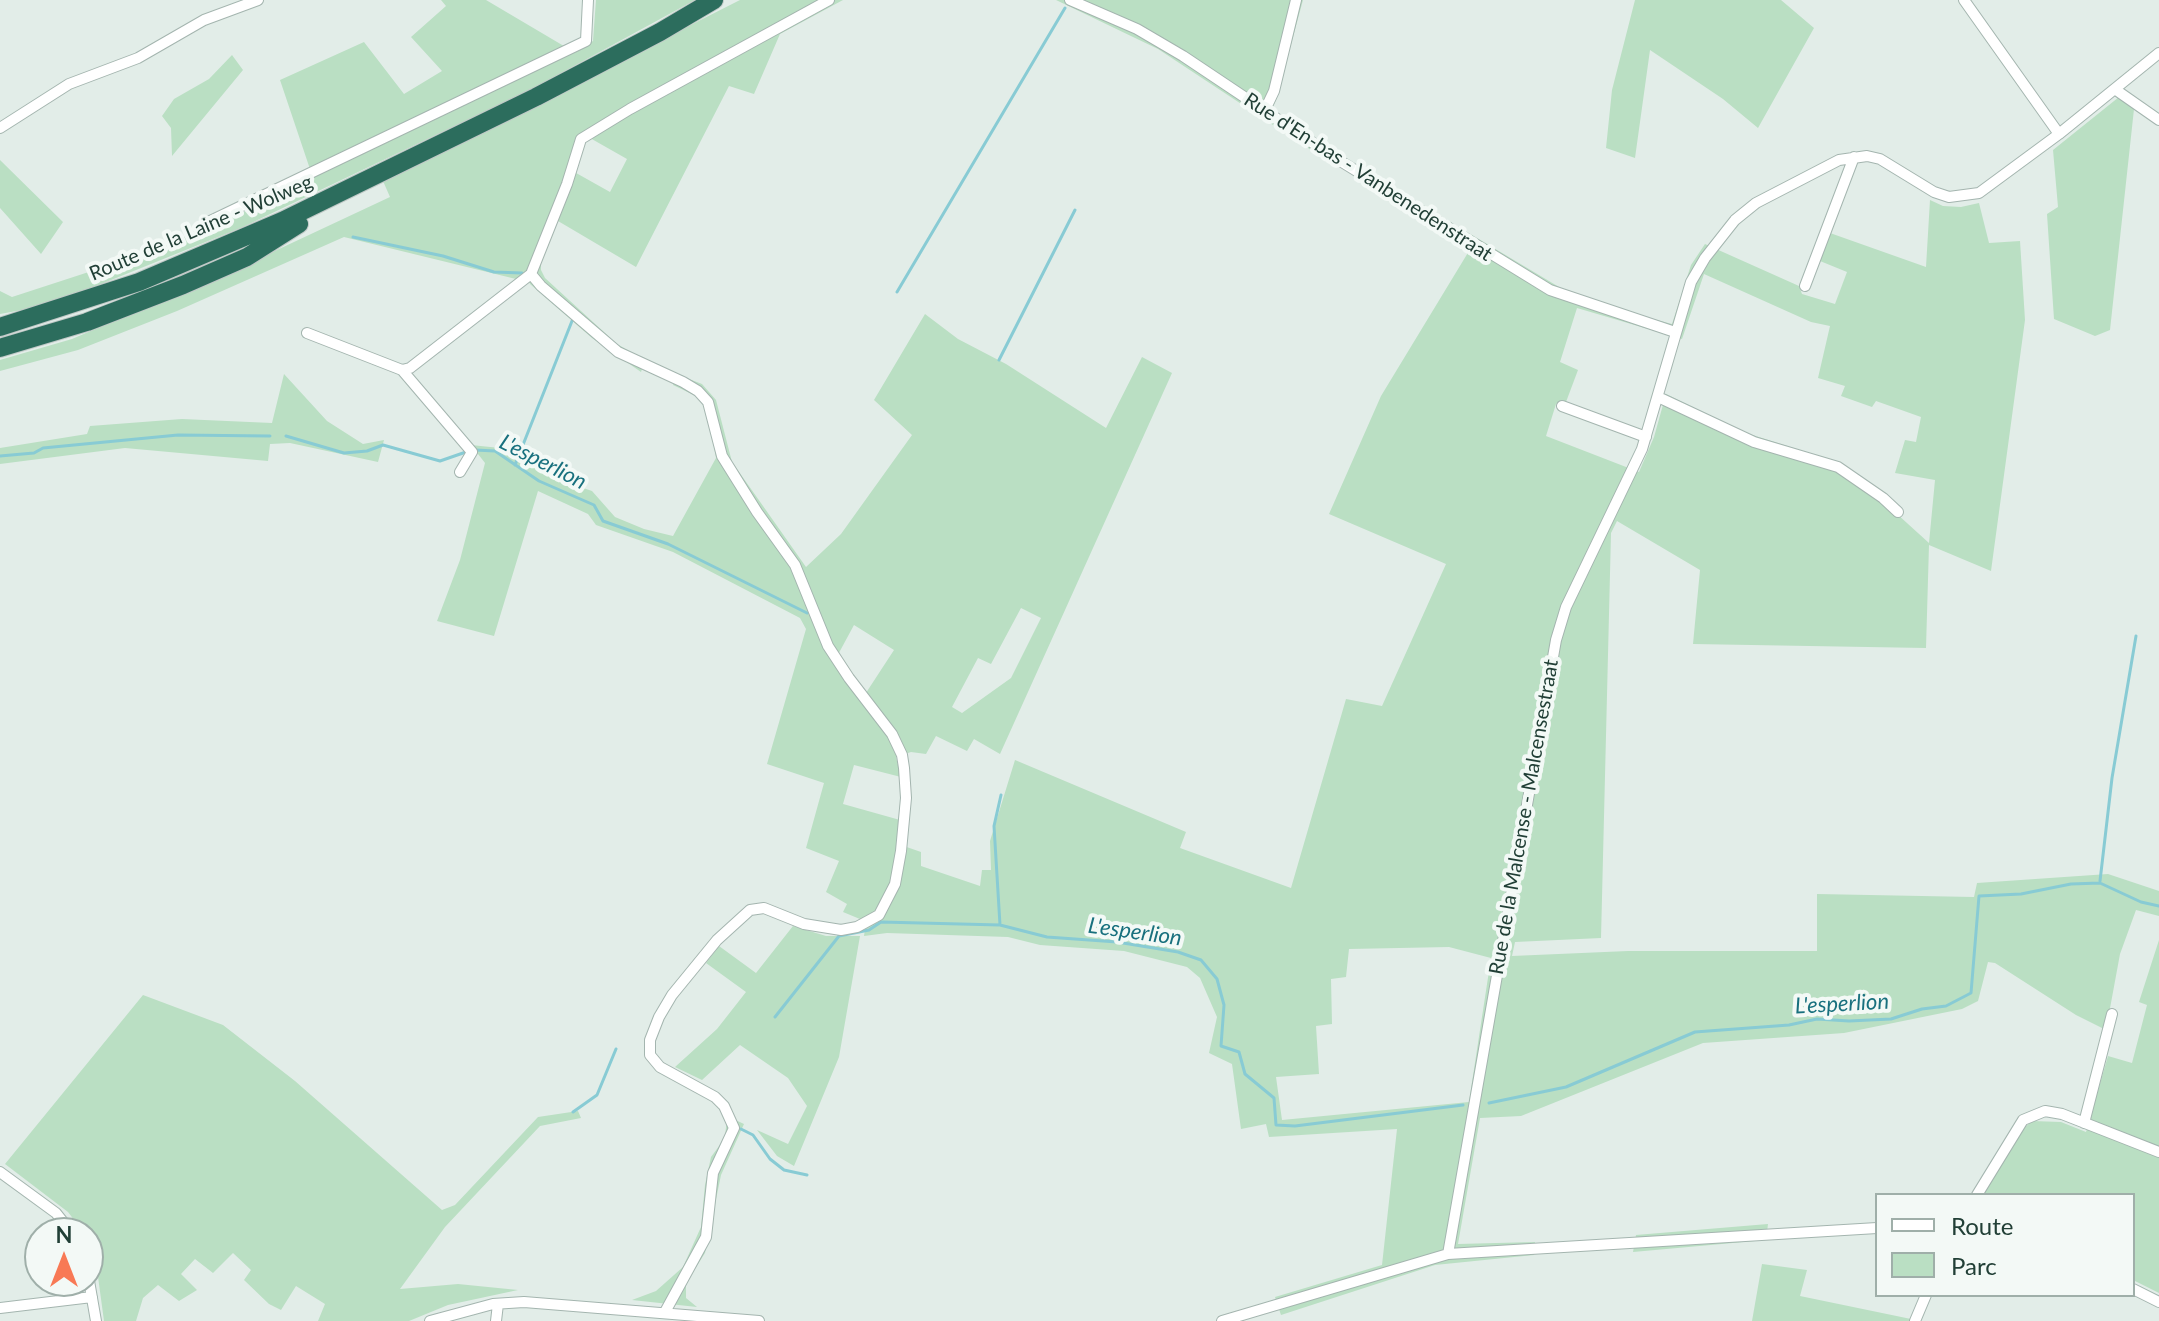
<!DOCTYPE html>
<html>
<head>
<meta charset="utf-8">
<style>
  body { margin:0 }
  #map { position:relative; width:2159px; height:1321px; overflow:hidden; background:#e2ede8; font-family:Lato,sans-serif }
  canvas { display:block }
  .legend { position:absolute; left:1875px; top:1193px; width:260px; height:104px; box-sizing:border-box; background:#f3f9f6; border:2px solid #9fafa9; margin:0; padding:10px 14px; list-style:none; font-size:24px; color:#213f36 }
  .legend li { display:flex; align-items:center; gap:16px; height:40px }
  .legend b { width:40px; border:2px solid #9fafa9 }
  .north { position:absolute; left:24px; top:1217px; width:80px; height:80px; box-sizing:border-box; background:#f3f9f6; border:2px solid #9fafa9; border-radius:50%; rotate:0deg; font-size:22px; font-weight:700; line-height:32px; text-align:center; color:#213f36 }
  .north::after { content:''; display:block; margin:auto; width:28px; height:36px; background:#f87955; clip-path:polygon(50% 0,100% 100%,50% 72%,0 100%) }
</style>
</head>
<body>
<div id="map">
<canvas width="2159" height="1321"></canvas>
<ul class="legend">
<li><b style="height:10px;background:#fff"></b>Route</li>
<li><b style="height:22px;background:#badfc3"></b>Parc</li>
</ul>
<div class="north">N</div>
</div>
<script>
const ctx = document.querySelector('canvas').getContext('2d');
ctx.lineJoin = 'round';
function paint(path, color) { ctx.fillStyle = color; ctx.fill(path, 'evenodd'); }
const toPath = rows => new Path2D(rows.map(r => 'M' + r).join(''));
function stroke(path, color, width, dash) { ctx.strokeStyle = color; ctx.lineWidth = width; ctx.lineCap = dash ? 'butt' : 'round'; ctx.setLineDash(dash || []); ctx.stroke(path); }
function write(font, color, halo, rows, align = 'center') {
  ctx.font = font + ' Lato,sans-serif'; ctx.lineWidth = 8; ctx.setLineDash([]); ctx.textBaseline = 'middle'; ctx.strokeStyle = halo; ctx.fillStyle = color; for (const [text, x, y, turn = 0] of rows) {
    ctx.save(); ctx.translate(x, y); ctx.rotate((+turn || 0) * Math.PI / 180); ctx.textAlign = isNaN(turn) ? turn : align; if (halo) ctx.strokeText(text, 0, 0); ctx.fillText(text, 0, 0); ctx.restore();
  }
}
const green = toPath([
  [441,0,486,0,574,52,593,41,596,0,695,0,530,90,243,227,49,305,0,314,0,291,12,297,101,268,205,229,314,181,280,80,364,42,404,94,442,71,411,37,446,6],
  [740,0,843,0,780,34,754,94,729,86,636,267,558,221,541,259,541,270,545,278,617,344,645,360,641,372,592,338,530,284,525,272,516,279,344,237,177,311,78,350,0,371,0,360,72,339,247,264,390,197,383,181],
  [576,137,590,138,627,159,610,192,569,169],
  [1056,0,1303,0,1276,100,1271,111,1320,141,1314,152,1158,49],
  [1635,0,1781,0,1814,28,1758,128,1723,99,1650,50,1635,158,1606,148,1612,90],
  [232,55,243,70,172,156,171,128,162,116,174,99,209,79],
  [2119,97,2134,109,2110,330,2095,336,2054,319,2047,214,2058,207,2053,150],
  [0,160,63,222,41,254,0,208],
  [1365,171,1559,287,1619,310,1672,324,1691,265,1705,244,1799,286,1802,294,1835,304,1847,272,1820,261,1830,233,1926,267,1930,200,1943,206,1961,207,1979,203,1989,243,2020,241,2025,320,1991,571,1929,545,1926,648,1693,644,1700,570,1617,521,1611,533,1601,938,1515,942,1512,956,1628,951,1817,951,1817,894,1974,897,1977,883,2108,874,2159,891,2159,916,2136,910,2120,954,2106,1030,2076,1015,1995,963,1988,962,1978,1001,1962,1009,1844,1033,1703,1043,1521,1116,1480,1118,1458,1244,1535,1242,1534,1255,1435,1265,1281,1315,1275,1297,1382,1265,1397,1129,1269,1137,1266,1124,1241,1129,1232,1064,1209,1053,1217,1017,1200,978,1187,967,1124,951,1040,945,1008,937,887,933,864,936,865,929,872,924,843,912,847,904,826,892,839,861,806,848,824,783,767,764,806,629,800,618,673,552,596,525,588,514,538,491,494,636,437,621,460,560,485,463,471,445,500,448,522,464,526,458,554,478,592,491,615,517,644,529,673,536,716,458,708,411,696,396,673,385,676,374,702,384,716,400,732,462,806,567,841,534,912,435,874,400,925,314,958,339,1006,364,1106,428,1142,357,1172,373,1000,754,974,739,967,751,936,736,926,754,911,752,896,757,901,777,854,765,843,804,900,820,898,844,921,852,921,866,980,886,982,870,991,870,990,841,1015,760,1186,832,1180,848,1291,888,1346,699,1382,706,1446,564,1329,514,1381,396,1469,251,1360,181],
  [1704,274,1811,322,1830,326,1818,378,1845,386,1841,396,1872,407,1876,401,1921,417,1916,442,1905,440,1895,473,1935,480,1929,543,1886,504,1839,470,1795,457,1797,449,1746,433,1666,394,1654,437,1639,472,1546,436,1556,404,1561,401,1566,402,1578,370,1560,362,1577,308,1682,339],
  [1021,608,1041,618,1011,678,962,713,952,707,978,658,991,664],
  [854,625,894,650,862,699,834,662],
  [1449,947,1491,958,1469,1102,1282,1120,1276,1077,1319,1074,1316,1026,1332,1024,1331,979,1346,977,1349,949],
  [284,374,327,421,363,444,384,440,378,462,290,443,270,444,268,461,125,448,0,464,0,448,87,434,90,426,182,419,272,423],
  [793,926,826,936,860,936,839,1057,794,1166,777,1156,757,1130,788,1144,807,1106,788,1078,740,1045,702,1080,675,1067,717,1029,746,992,706,963,719,946,756,973],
  [2159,940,2159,1293,2133,1280,2133,1195,1983,1195,2017,1134,2032,1121,2061,1122,2086,1132,2108,1056,2132,1063,2147,1005,2139,1002],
  [143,995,223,1025,295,1081,442,1210,455,1205,538,1117,578,1111,581,1118,540,1126,445,1227,400,1289,458,1284,518,1290,448,1305,409,1321,318,1321,325,1304,296,1286,281,1310,269,1304,244,1280,251,1270,233,1253,213,1273,195,1259,181,1274,197,1290,179,1301,158,1285,143,1298,136,1321,104,1321,96,1262,88,1242,88,1233,84,1233,68,1212,5,1164],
  [727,1116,744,1124,721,1175,705,1253,686,1283,686,1298,697,1307,632,1300,656,1291,683,1267,701,1227,705,1185,711,1157,725,1138],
  [1768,1224,1766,1240,1633,1252,1636,1235],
  [1762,1264,1807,1270,1800,1296,1911,1319,1910,1321,1752,1321]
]);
const stream = toPath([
  [353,237,443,256,494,272,522,273],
  [897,292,1065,8],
  [999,360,1075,210],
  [286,436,344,453,367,451,383,445,440,461,466,452],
  [475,450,495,451,539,481,594,505,603,521,668,544,807,613],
  [0,456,34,453,43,448,178,435,270,436],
  [515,465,572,321],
  [1001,795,994,826,1000,925,1047,937,1117,942,1178,952,1201,960,1217,979,1224,1005,1221,1046,1239,1052,1245,1074,1274,1098,1276,1125,1295,1126,1463,1105],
  [2100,881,2112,778,2136,636],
  [775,1017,839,936,869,930,881,922,1000,925],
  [1489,1103,1566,1087,1695,1032,1789,1025,1817,1019,1849,1021,1891,1019,1922,1009,1946,1006,1971,993,1979,896,2021,894,2071,884,2100,883,2141,902,2159,906],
  [573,1112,597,1095,616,1049],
  [741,1129,753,1135,770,1159,784,1170,807,1175]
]);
const street = toPath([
  [1070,0,1137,29,1183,56,1337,159,1550,290,1675,332],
  [1964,0,2059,134],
  [2116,90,2159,120],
  [1264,112,1274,91,1296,0],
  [0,128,69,84,138,58,204,20,258,0],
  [204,224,586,41,588,0],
  [1805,286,1854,157],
  [307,333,402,370,410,368,531,274],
  [402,370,472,452,460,472],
  [1658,397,1754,442,1838,467,1883,498,1898,512],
  [1562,406,1646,437],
  [2084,1123,2112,1014],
  [0,1172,56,1213,72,1233],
  [1977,1195,2023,1120,2045,1111,2062,1114,2159,1152],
  [1448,1254,1556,640,1566,607,1642,449,1691,282,1705,258,1735,220,1756,203,1839,160,1867,156,1880,159,1934,192,1949,197,1979,193,2059,134,2159,53],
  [88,1275,96,1321],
  [2133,1289,2159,1302],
  [0,1308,92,1297],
  [665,1312,706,1237,713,1173,734,1128,724,1106,715,1097,660,1067,650,1055,650,1040,659,1017,672,995,717,940,750,910,764,908,804,924,841,930,857,927,879,915,895,884,901,851,906,798,904,768,902,755,892,734,849,678,828,646,795,565,757,512,722,456,708,402,698,391,683,382,618,352,541,286,531,274,567,184,581,139,630,109,829,0],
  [430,1321,493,1304,524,1302,759,1321],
  [496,1321,498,1304],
  [1222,1321,1448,1254,1877,1228],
  [1915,1321,1926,1295]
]);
const highway = toPath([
  [0,327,139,282,282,221,536,97,660,32,714,0],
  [0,348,87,322,183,285,247,257,299,224]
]);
const streetNames = [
  ["Rue d'En-bas - Vanbenedenstraat",1368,177,33],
  ["Route de la Laine - Wolweg",201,228,-23],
  ["Rue de la Malcense - Malcensestraat",1524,817,-80]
];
const waterNames = [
  ["L'esperlion",543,462,27],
  ["L'esperlion",1135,932,8],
  ["L'esperlion",1842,1004,-3]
];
paint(green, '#badfc3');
stroke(stream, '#88cbd4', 3);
stroke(street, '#a4b5af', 12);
stroke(highway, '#c1c9c7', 20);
stroke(street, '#fff', 10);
stroke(highway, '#2c6d5d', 18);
write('20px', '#213f36', '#f3f9f6', streetNames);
write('italic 22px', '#18707e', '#f3f9f6', waterNames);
</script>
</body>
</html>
